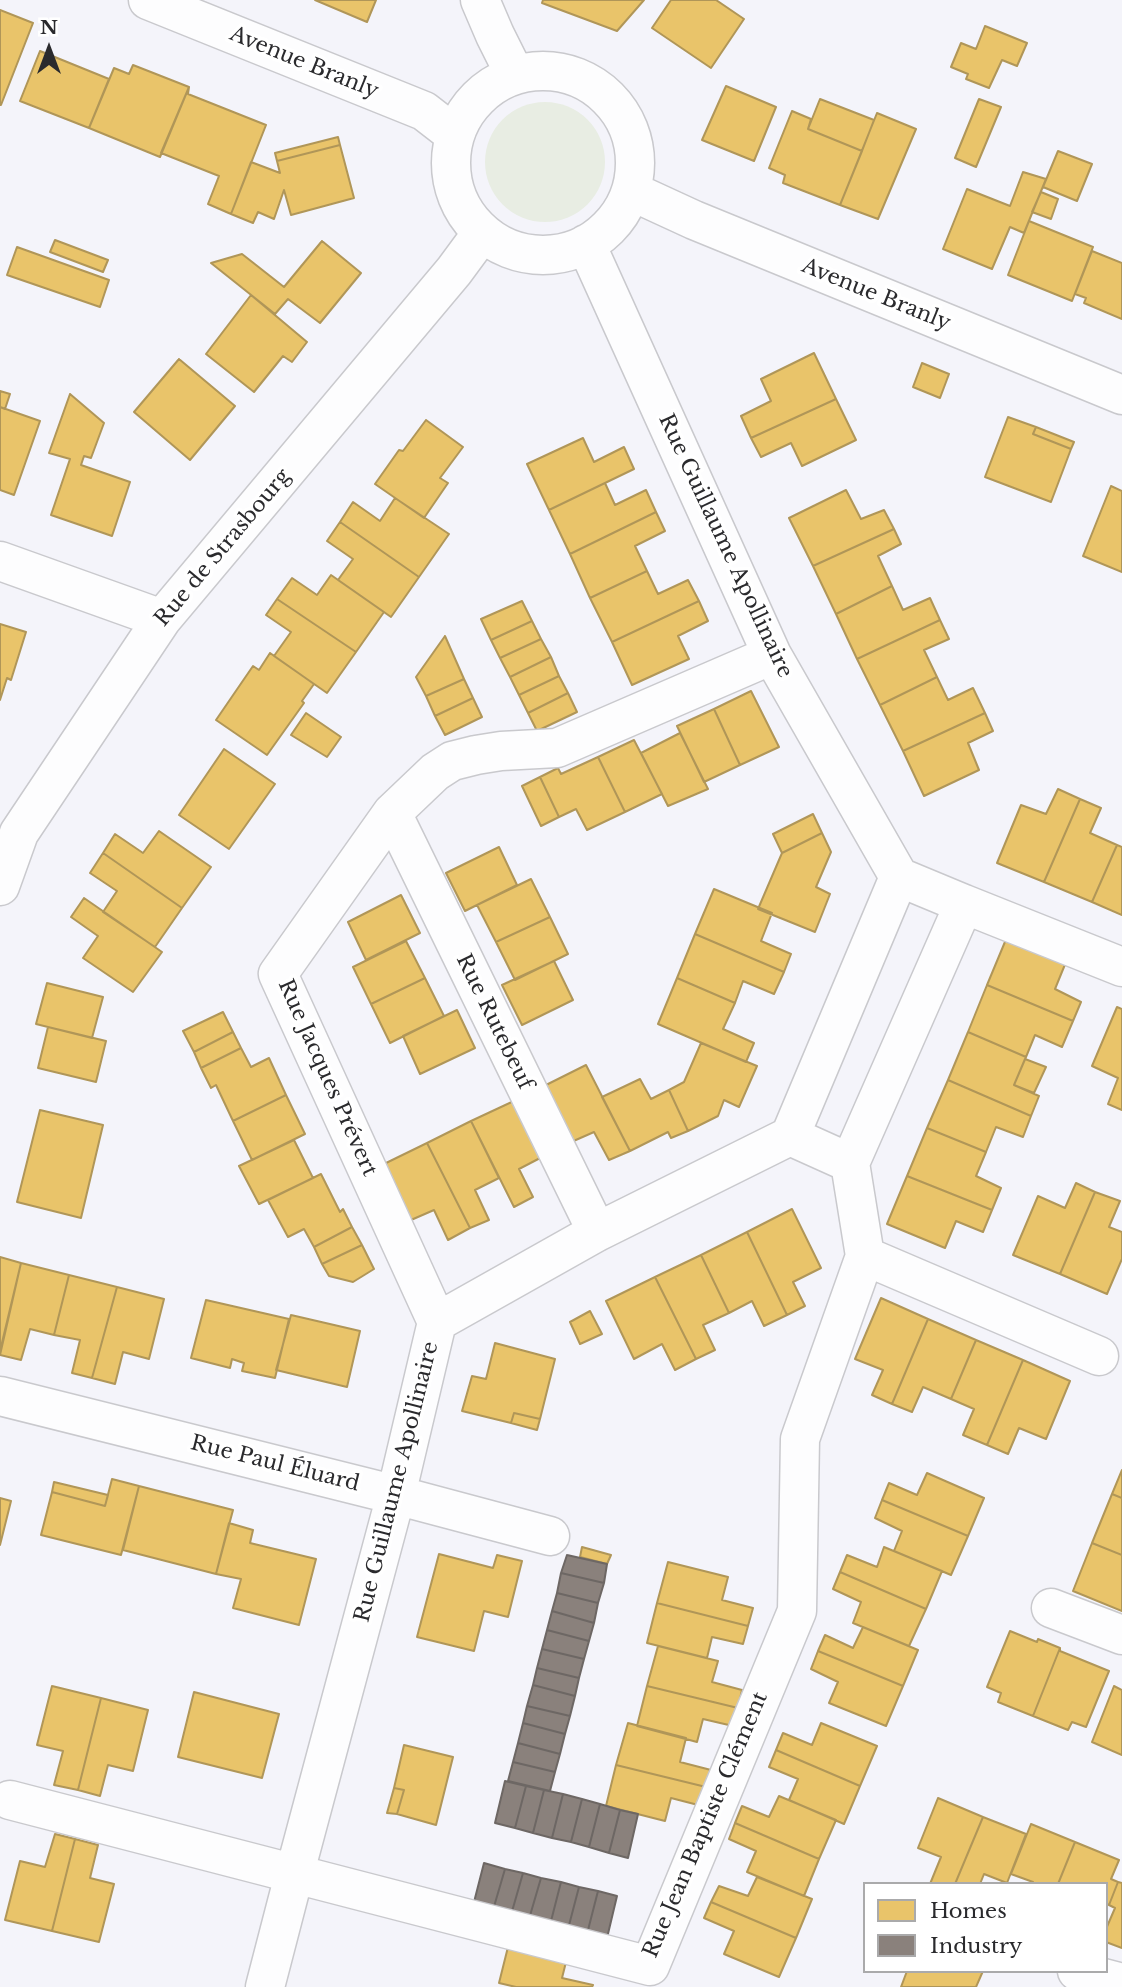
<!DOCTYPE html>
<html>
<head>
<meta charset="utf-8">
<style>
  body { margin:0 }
  #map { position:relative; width:1122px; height:1987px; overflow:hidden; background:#f4f4fa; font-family:"Libre Baskerville",serif }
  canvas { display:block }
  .legend { position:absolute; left:863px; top:1882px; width:245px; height:91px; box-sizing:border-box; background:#fff; border:2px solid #aaaaab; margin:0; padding:9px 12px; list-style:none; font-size:21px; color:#2a2a2d }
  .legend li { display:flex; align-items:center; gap:14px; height:35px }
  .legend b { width:35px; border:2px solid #aaaaab }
  .north { position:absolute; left:14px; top:14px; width:70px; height:70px; -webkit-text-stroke:5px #fff; paint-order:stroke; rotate:0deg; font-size:19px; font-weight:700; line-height:28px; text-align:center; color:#2a2a2d }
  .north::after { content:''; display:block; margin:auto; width:24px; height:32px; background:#2a2a2d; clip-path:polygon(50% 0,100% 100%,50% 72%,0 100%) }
</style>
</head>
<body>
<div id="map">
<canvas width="1122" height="1987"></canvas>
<ul class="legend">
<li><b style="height:19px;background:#e9c46a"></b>Homes</li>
<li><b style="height:19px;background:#8a817c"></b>Industry</li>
</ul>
<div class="north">N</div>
</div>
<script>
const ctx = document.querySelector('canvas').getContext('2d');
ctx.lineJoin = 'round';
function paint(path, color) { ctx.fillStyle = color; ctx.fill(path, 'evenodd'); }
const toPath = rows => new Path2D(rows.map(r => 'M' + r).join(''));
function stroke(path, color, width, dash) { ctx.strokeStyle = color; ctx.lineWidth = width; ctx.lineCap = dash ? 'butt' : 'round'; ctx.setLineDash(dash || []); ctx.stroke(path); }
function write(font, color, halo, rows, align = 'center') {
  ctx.font = font + ' "Libre Baskerville",serif'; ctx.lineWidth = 7; ctx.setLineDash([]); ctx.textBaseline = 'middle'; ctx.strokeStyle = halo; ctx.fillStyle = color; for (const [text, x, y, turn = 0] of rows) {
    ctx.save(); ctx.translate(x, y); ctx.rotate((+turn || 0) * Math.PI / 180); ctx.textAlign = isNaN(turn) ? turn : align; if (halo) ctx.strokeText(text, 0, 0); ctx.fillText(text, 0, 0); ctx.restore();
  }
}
const green = toPath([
  '485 162a60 60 0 1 1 120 0a60 60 0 1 1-120 0Z'
]);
const homes = toPath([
  [315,0,376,0,367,22,315,0],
  [543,0,644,0,617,31,542,3,543,0],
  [671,0,716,0,744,19,711,68,652,28,671,0],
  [0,10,33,23,1,105,0,105,0,10],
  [985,26,1027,43,1017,66,1002,60,989,88,966,79,968,74,951,67,961,43,976,49,985,26],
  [40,51,109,79,89,128,20,101,40,51],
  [133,65,189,87,160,157,89,128,114,68,129,74,133,65],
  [726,86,776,107,754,161,702,140,726,86],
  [189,87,188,94,266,125,231,214,208,204,219,176,161,153,189,87],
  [820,99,874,120,862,151,808,129,820,99],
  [979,99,1001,107,976,167,955,158,979,99],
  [792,111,811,119,808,129,862,151,840,205,783,183,785,175,769,168,792,111],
  [877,113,916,129,878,219,840,205,877,113],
  [338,137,340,145,277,161,275,153,338,137],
  [340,145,354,198,291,215,284,190,274,219,258,212,253,223,231,214,251,162,280,173,277,161,340,145],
  [1058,151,1092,164,1077,201,1043,187,1058,151],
  [1023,172,1046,179,1024,233,1010,227,992,269,943,249,967,189,1010,206,1023,172],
  [1041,192,1058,199,1051,219,1032,212,1041,192],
  [1029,221,1093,247,1072,301,1008,275,1029,221],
  [55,240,108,260,103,272,50,252,55,240],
  [322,241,361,273,320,323,288,299,275,314,211,263,242,254,284,287,322,241],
  [17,247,109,280,100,307,7,275,17,247],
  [1092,251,1122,263,1122,319,1084,303,1086,298,1075,294,1092,251],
  [251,295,307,342,292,362,283,356,254,392,206,354,251,295],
  [814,353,836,399,751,438,741,416,771,401,761,379,814,353],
  [179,359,235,406,190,460,134,412,179,359],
  [922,363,949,374,940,398,913,387,922,363],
  [0,391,10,394,5,409,0,407,0,391],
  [70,394,104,423,91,458,84,456,81,465,130,482,112,536,51,515,70,459,49,453,70,394],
  [836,399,856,440,802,466,791,443,761,457,751,438,836,399],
  [0,407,40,421,14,495,0,490,0,407],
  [1008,417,1036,427,1033,434,1071,449,1051,502,985,477,1008,417],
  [426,420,463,447,440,478,448,483,424,518,375,484,399,450,403,451,426,420],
  [1036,427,1074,442,1071,449,1033,434,1036,427],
  [583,438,594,462,624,447,634,469,549,510,527,464,583,438],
  [605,483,615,505,646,490,656,512,570,554,549,510,605,483],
  [1111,486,1122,491,1122,572,1083,556,1111,486],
  [846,490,861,519,884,510,894,529,813,566,789,518,846,490],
  [395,498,449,534,419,577,340,522,353,502,380,521,395,498],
  [656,512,665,531,635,546,647,571,590,598,570,554,656,512],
  [340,522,419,577,391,617,338,580,353,559,327,541,340,522],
  [894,529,901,544,878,556,892,586,836,614,813,566,894,529],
  [647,571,658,594,688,580,699,601,612,642,590,598,647,571],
  [331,575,384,612,356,652,277,599,292,578,317,595,331,575],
  [892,586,903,610,930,598,940,620,857,659,836,614,892,586],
  [277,599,356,652,327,693,274,656,291,632,266,615,277,599],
  [522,601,532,621,491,640,481,619,522,601],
  [699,601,708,621,678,636,689,659,632,685,612,642,699,601],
  [940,620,949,639,924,650,937,677,880,705,857,659,940,620],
  [532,621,541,639,500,658,491,640,532,621],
  [0,624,26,632,11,680,7,678,0,700,0,624],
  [445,636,464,679,426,696,416,677,445,636],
  [541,639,551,657,510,677,500,658,541,639],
  [270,653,314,684,302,701,304,703,267,755,216,720,253,666,259,670,270,653],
  [551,657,559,676,519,695,510,677,551,657],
  [559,676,568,693,528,713,519,695,559,676],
  [937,677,948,700,973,688,985,713,903,751,880,705,937,677],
  [464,679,473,698,435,716,426,696,464,679],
  [751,691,779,747,740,765,714,709,751,691],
  [568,693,577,712,537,731,528,713,568,693],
  [473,698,482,717,445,735,435,716,473,698],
  [714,709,740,765,704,782,677,726,714,709],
  [306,713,341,737,327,757,291,735,306,713],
  [985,713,993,731,968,743,979,770,924,796,903,751,985,713],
  [680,733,708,789,668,806,641,753,680,733],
  [634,740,662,794,625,812,598,757,634,740],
  [224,749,275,784,229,849,179,815,224,749],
  [598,757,625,812,587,830,576,809,559,817,540,777,558,768,561,774,598,757],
  [540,777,559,817,541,826,522,786,540,777],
  [1058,789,1080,799,1044,882,997,863,1021,805,1046,814,1058,789],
  [1080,799,1101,808,1090,833,1117,845,1092,902,1044,882,1080,799],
  [813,814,822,833,782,853,773,834,813,814],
  [159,831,211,867,182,908,103,853,115,834,143,853,159,831],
  [822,833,831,852,816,887,830,894,815,932,758,909,782,853,822,833],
  [1117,845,1122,847,1122,915,1092,902,1117,845],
  [499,847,517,885,465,911,446,873,499,847],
  [103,853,182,908,155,947,103,912,117,891,90,873,103,853],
  [531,879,550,917,496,942,477,905,531,879],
  [714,889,772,913,761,941,791,954,784,972,695,934,714,889],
  [401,895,420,933,366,960,348,922,401,895],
  [84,898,162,952,133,992,83,958,98,936,71,917,84,898],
  [550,917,568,954,515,980,496,942,550,917],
  [695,934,784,972,774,994,743,981,735,1003,677,978,695,934],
  [1007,937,1066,962,1055,989,1081,1002,1073,1021,987,985,1007,937],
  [406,941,425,978,371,1004,353,967,406,941],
  [554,961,573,1000,522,1025,502,985,554,961],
  [425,978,444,1016,390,1043,371,1004,425,978],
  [677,978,735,1003,723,1029,754,1043,746,1062,658,1024,677,978],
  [47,983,103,997,92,1038,36,1024,47,983],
  [987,985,1073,1021,1062,1047,1035,1035,1026,1057,968,1032,987,985],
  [1117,1007,1122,1009,1122,1110,1108,1104,1118,1078,1092,1066,1117,1007],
  [457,1010,475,1048,420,1074,403,1036,457,1010],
  [223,1012,233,1032,194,1052,183,1031,223,1012],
  [48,1027,106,1041,96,1082,38,1068,48,1027],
  [233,1032,241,1048,201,1068,194,1052,233,1032],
  [968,1032,1026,1057,1014,1085,1039,1096,1031,1116,948,1080,968,1032],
  [701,1043,757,1066,739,1107,724,1100,718,1116,688,1131,669,1090,684,1082,701,1043],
  [241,1048,251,1067,269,1058,286,1095,233,1121,216,1085,211,1088,201,1068,241,1048],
  [1025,1059,1046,1067,1034,1093,1014,1085,1025,1059],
  [586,1065,630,1151,609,1160,594,1132,569,1143,542,1087,586,1065],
  [640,1079,651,1099,669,1090,688,1131,671,1138,668,1132,630,1151,602,1097,640,1079],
  [948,1080,1031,1116,1023,1137,996,1127,986,1152,927,1128,948,1080],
  [286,1095,305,1134,252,1160,233,1121,286,1095],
  [516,1100,544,1156,519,1169,533,1197,514,1207,471,1121,516,1100],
  [40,1110,103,1125,81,1218,17,1202,40,1110],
  [471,1121,499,1178,475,1190,489,1220,470,1228,427,1143,471,1121],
  [927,1128,986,1152,976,1176,1001,1188,992,1210,907,1176,927,1128],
  [294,1140,313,1178,259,1204,239,1166,294,1140],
  [427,1143,470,1228,448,1240,434,1210,411,1220,384,1164,427,1143],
  [321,1174,340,1212,343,1209,352,1227,314,1247,304,1229,288,1237,268,1200,321,1174],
  [907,1176,992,1210,983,1232,956,1221,945,1248,887,1224,907,1176],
  [1076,1183,1095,1192,1060,1274,1013,1255,1038,1196,1065,1208,1076,1183],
  [1095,1192,1120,1201,1109,1227,1122,1232,1122,1259,1107,1294,1060,1274,1095,1192],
  [792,1209,821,1268,793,1282,805,1306,787,1315,747,1232,792,1209],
  [352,1227,362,1245,322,1264,314,1247,352,1227],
  [747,1232,787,1315,764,1326,752,1301,729,1313,701,1255,747,1232],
  [362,1245,374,1269,353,1282,329,1276,322,1264,362,1245],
  [701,1255,729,1313,703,1325,715,1350,696,1359,655,1277,701,1255],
  [0,1257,21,1263,0,1351,0,1257],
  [21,1263,69,1275,54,1335,30,1329,21,1360,0,1355,21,1263],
  [69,1275,117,1287,92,1378,72,1373,80,1340,54,1335,69,1275],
  [655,1277,696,1359,675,1370,662,1344,634,1359,606,1301,655,1277],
  [117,1287,164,1299,149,1359,123,1352,115,1384,92,1378,117,1287],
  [881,1298,928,1319,892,1404,872,1395,883,1370,855,1359,881,1298],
  [206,1300,289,1319,275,1378,242,1371,244,1363,232,1359,230,1368,191,1358,206,1300],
  [590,1311,602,1334,580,1344,570,1322,590,1311],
  [291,1315,360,1331,347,1387,276,1370,291,1315],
  [928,1319,976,1340,951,1399,923,1387,912,1412,892,1404,928,1319],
  [976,1340,1023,1360,987,1445,963,1435,974,1409,951,1399,976,1340],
  [495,1343,555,1359,540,1419,514,1413,511,1423,462,1411,472,1376,486,1379,495,1343],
  [1023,1360,1070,1381,1046,1439,1019,1428,1008,1454,987,1445,1023,1360],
  [514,1413,540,1419,537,1430,511,1423,514,1413],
  [1122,1470,1122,1498,1112,1494,1122,1470],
  [927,1473,984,1498,968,1536,882,1500,889,1483,917,1495,927,1473],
  [112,1479,139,1486,121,1555,41,1535,52,1492,105,1506,112,1479],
  [54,1482,108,1495,105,1506,52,1492,54,1482],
  [139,1486,233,1510,216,1574,123,1550,139,1486],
  [1112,1494,1122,1498,1122,1555,1092,1543,1112,1494],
  [0,1498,11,1501,0,1545,0,1498],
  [882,1500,968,1536,951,1575,894,1551,902,1531,875,1518,882,1500],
  [229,1523,253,1530,250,1543,316,1559,299,1625,233,1608,241,1579,216,1574,229,1523],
  [1092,1543,1122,1555,1122,1611,1073,1591,1092,1543],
  [582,1547,611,1555,607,1564,580,1557,582,1547],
  [884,1547,942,1571,926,1609,840,1572,847,1555,877,1567,884,1547],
  [439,1554,493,1568,497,1555,522,1561,508,1617,484,1611,474,1651,417,1637,439,1554],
  [668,1562,728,1577,722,1600,753,1608,748,1626,657,1603,668,1562],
  [840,1572,926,1609,909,1646,853,1623,861,1602,833,1589,840,1572],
  [657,1603,748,1626,743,1644,712,1637,707,1658,647,1643,657,1603],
  [863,1627,918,1650,903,1686,818,1651,825,1635,853,1648,863,1627],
  [1010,1631,1037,1642,1038,1639,1060,1648,1033,1716,998,1702,1001,1693,987,1687,1010,1631],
  [658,1646,718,1661,712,1682,742,1690,738,1708,647,1686,658,1646],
  [1060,1648,1060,1651,1109,1671,1086,1727,1072,1722,1068,1730,1033,1716,1060,1648],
  [818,1651,903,1686,886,1726,829,1703,838,1682,811,1669,818,1651],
  [52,1686,101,1698,78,1790,54,1785,63,1751,37,1745,52,1686],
  [647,1686,738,1708,733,1726,703,1719,697,1742,637,1726,647,1686],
  [1114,1686,1122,1690,1122,1755,1092,1742,1114,1686],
  [194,1692,279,1714,262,1778,178,1757,194,1692],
  [101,1698,148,1710,133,1771,108,1765,100,1796,78,1790,101,1698],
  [628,1723,686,1738,680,1762,711,1770,706,1787,616,1765,628,1723],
  [821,1723,877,1746,860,1786,776,1750,783,1733,812,1745,821,1723],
  [404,1745,453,1757,436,1825,397,1814,404,1790,394,1788,404,1745],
  [776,1750,860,1786,844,1824,789,1800,798,1779,769,1767,776,1750],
  [616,1765,706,1787,702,1806,671,1798,665,1821,606,1806,616,1765],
  [394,1788,404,1790,397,1814,387,1813,394,1788],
  [779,1796,836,1820,819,1859,735,1823,742,1806,769,1817,779,1796],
  [938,1798,983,1817,955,1884,930,1884,941,1857,918,1848,938,1798],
  [983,1817,1026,1834,1007,1883,984,1874,980,1884,955,1884,983,1817],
  [735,1823,819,1859,804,1896,747,1872,756,1851,729,1839,735,1823],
  [1031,1824,1075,1842,1058,1884,1033,1884,1033,1882,1011,1874,1031,1824],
  [55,1834,75,1839,52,1931,5,1920,20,1861,45,1867,55,1834],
  [75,1839,98,1845,90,1878,114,1884,99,1942,52,1931,75,1839],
  [1075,1842,1119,1860,1111,1879,1118,1882,1109,1905,1106,1904,1106,1884,1058,1884,1075,1842],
  [757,1877,812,1899,796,1938,711,1902,719,1886,748,1896,757,1877],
  [1118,1882,1122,1883,1122,1948,1106,1942,1106,1929,1115,1908,1109,1905,1118,1882],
  [711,1902,796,1938,779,1977,724,1954,734,1931,704,1918,711,1902],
  [509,1943,567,1958,562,1978,593,1985,592,1987,516,1987,499,1983,509,1943],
  [907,1971,983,1971,976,1987,901,1987,907,1971]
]);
const industry = toPath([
  [567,1555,607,1564,604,1583,561,1573,567,1555],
  [561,1573,604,1583,598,1603,557,1593,561,1573],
  [557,1593,598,1603,594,1623,552,1611,557,1593],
  [552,1611,594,1623,589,1641,547,1630,552,1611],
  [547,1630,589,1641,584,1659,542,1649,547,1630],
  [542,1649,584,1659,579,1678,537,1668,542,1649],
  [537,1668,579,1678,575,1696,533,1685,537,1668],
  [533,1685,575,1696,570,1716,527,1706,533,1685],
  [527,1706,570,1716,565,1734,523,1723,527,1706],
  [523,1723,565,1734,560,1754,518,1743,523,1723],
  [518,1743,560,1754,555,1772,513,1762,518,1743],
  [513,1762,555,1772,550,1791,508,1781,513,1762],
  [505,1781,526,1786,515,1828,495,1823,505,1781],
  [526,1786,544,1790,533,1833,515,1828,526,1786],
  [544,1790,563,1794,552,1838,533,1833,544,1790],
  [563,1794,582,1799,571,1842,552,1838,563,1794],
  [582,1799,600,1804,589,1847,571,1842,582,1799],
  [600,1804,620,1810,609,1853,589,1847,600,1804],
  [620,1810,638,1814,628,1858,609,1853,620,1810],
  [484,1863,505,1869,493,1910,473,1906,484,1863],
  [505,1869,523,1873,511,1915,493,1910,505,1869],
  [523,1873,541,1878,529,1919,511,1915,523,1873],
  [541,1878,561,1882,550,1925,529,1919,541,1878],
  [561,1882,579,1887,568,1929,550,1925,561,1882],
  [579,1887,598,1891,587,1934,568,1929,579,1887],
  [598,1891,617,1896,607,1938,587,1934,598,1891]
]);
const minor = toPath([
  [148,0,424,111,455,135],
  [480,0,495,35,515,75],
  '451 163a92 92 0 1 1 184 0a92 92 0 1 1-184 0Z',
  [631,191,694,220,1122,395],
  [586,244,772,655,899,877],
  [0,561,162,619],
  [392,813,597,1232],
  [0,886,19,833,162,619,454,271,482,233],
  [964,904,1122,967],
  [850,1163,865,1256,1099,1356],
  [437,1322,278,974,392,813,435,772,452,761,476,755,501,751,557,748,772,655],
  [0,1396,396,1495,550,1536],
  [1051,1608,1122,1635],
  [10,1800,650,1966,797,1611,800,1439,865,1256],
  [1077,1971,1122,1983],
  [265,1987,292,1883,396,1495,437,1322,597,1232,790,1136,899,877,964,904,850,1163,790,1136]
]);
const streetNames = [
  ["Avenue Branly",304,63,22],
  ["Avenue Branly",876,295,22],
  ["Rue Guillaume Apollinaire",725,546,65],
  ["Rue de Strasbourg",223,548,-50],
  ["Rue Rutebeuf",494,1022,64],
  ["Rue Jacques Prévert",327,1078,66],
  ["Rue Paul Éluard",275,1464,14],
  ["Rue Guillaume Apollinaire",397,1482,-76],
  ["Rue Jean Baptiste Clément",706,1825,-67]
];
paint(green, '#e8ede3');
paint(homes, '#e9c46a');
stroke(homes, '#b09658', 2);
paint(industry, '#8a817c');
stroke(industry, '#6d6764', 2);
stroke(minor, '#c9c9cd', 41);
stroke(minor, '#fdfdfe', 38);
write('21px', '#2a2a2d', '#fff', streetNames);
</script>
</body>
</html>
